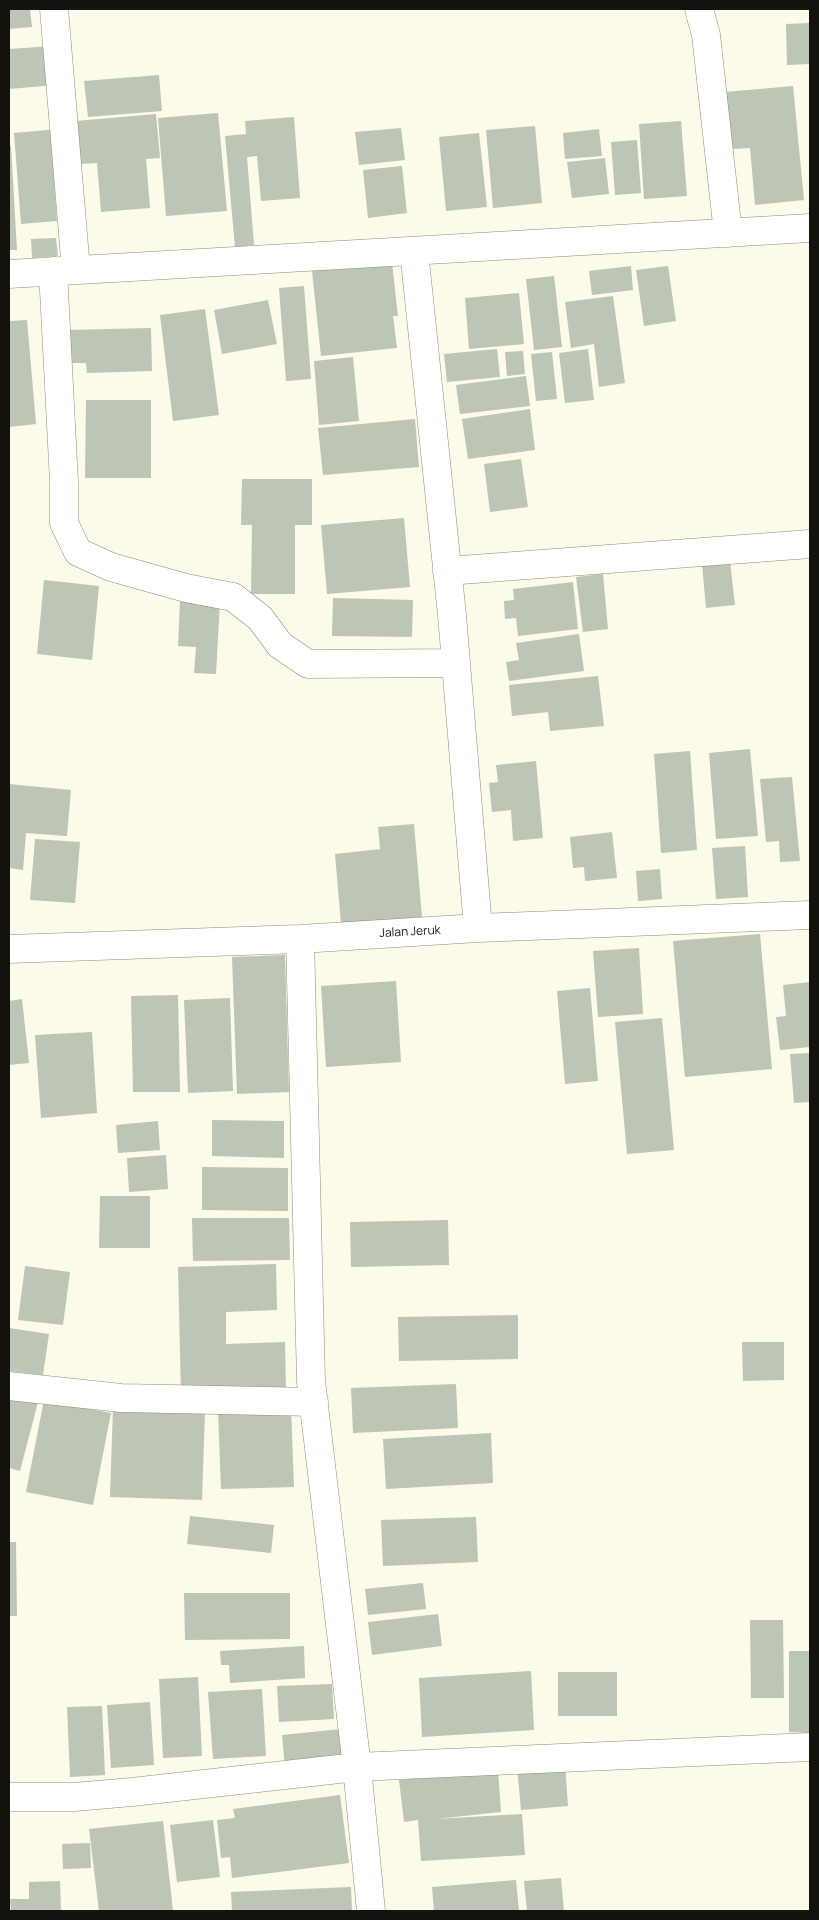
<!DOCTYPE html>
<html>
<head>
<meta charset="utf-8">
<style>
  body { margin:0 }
  #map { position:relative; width:819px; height:1920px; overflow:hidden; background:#fcfae9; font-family:Manrope,sans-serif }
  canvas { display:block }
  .frame { position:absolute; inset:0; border:10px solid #13120c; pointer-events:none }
</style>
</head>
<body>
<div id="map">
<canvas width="819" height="1920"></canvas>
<div class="frame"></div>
</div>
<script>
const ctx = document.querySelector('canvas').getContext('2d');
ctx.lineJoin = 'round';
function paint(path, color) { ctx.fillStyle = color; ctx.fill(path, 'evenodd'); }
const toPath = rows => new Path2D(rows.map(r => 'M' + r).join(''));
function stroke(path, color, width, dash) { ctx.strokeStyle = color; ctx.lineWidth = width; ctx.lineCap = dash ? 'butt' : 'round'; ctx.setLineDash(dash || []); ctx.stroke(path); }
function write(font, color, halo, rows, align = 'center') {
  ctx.font = font + ' Manrope,sans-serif'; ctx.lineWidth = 4; ctx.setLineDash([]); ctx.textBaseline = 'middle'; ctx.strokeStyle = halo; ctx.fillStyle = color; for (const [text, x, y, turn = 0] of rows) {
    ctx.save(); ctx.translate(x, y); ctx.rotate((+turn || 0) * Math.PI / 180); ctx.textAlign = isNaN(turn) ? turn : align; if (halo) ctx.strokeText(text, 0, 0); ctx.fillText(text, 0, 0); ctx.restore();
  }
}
const building = toPath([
  [9,9,30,9,32,27,9,29],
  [810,23,810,64,787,65,786,24],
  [53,46,56,85,9,89,9,49],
  [159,75,162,111,88,117,84,81],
  [793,86,804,200,755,205,750,148,730,149,725,92],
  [218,113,227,211,166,216,158,118],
  [156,114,160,158,146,159,150,208,101,212,97,163,80,164,76,121],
  [294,117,300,198,261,201,257,156,247,157,254,245,235,247,225,136,246,134,245,121],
  [681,121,687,196,644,199,639,124],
  [535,126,542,203,493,208,486,130],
  [401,128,405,160,359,165,355,132],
  [59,129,62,166,53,166,57,221,21,224,14,133],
  [599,129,602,156,565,159,563,133],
  [479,133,487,207,446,211,439,137],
  [637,140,641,193,615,195,611,142],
  [9,146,11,146,17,250,9,250],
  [605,158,609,194,572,198,567,162],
  [402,166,407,213,368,218,363,170],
  [56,238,58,256,32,258,31,239],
  [392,263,398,316,393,316,397,348,321,356,312,271],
  [631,266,633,290,592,295,589,271],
  [668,266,676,321,644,326,636,270],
  [554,276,562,347,534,350,526,279],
  [304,286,311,379,286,381,279,288],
  [519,293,524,344,469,349,465,298],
  [613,296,625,383,599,387,594,344,571,348,565,302],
  [268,300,277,344,222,354,214,310],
  [205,309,219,415,173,421,160,315],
  [27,320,36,424,9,427,9,321],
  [151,328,152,371,87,373,86,363,67,363,66,330],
  [497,349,500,377,447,382,444,354],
  [588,349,594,400,565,403,559,353],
  [523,351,525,374,507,376,505,352],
  [552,352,557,399,536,401,531,354],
  [353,357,359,421,319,425,314,361],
  [526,376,530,406,460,414,456,385],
  [86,400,151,400,151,478,85,478],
  [530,409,535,450,468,459,462,419],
  [415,419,419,467,323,475,318,428],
  [521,459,528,507,490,512,484,464],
  [242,479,312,479,312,525,295,525,295,594,251,594,252,525,241,525],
  [404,518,410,587,327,594,321,525],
  [730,561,735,605,706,608,702,564],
  [603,574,608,629,583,632,576,577],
  [44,580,99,586,92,660,37,654],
  [573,582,578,629,518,636,516,618,505,619,504,601,514,600,513,589],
  [333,598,413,600,412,637,332,636],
  [180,600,220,602,216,674,194,673,196,647,178,646],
  [579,634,584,671,509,681,506,662,519,660,516,643],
  [598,676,604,726,550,731,548,712,512,716,509,685],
  [750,749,758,836,716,839,709,753],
  [690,751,697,850,661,853,654,754],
  [536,761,543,838,513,841,511,810,492,812,489,783,498,782,496,765],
  [792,777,800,861,780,862,779,841,766,842,760,779],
  [9,784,71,790,67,836,26,833,23,870,9,868],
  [414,824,422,917,341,924,335,854,380,849,378,827],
  [612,832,617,878,585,881,584,867,573,868,570,837],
  [35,839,80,842,75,903,30,900],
  [745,846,748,897,716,899,712,848],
  [660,869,662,899,638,901,636,871],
  [760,934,772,1069,685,1077,673,941],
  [639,948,643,1014,598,1017,593,951],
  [285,955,289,1092,237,1094,232,957],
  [396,981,401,1062,326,1067,321,986],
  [810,982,810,1047,780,1050,776,1017,786,1016,783,985],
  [590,988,598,1081,565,1084,557,991],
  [178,995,180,1092,133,1092,131,996],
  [230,998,233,1091,188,1093,184,1000],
  [22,999,29,1063,9,1065,9,1001],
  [662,1018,674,1150,627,1154,615,1022],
  [92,1032,97,1113,41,1118,35,1035],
  [810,1053,810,1102,794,1103,790,1054],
  [212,1120,284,1121,284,1158,212,1156],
  [158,1121,160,1150,118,1153,116,1125],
  [166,1155,168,1189,129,1192,127,1158],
  [202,1167,288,1168,288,1211,202,1210],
  [100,1196,150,1196,150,1248,99,1248],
  [192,1218,289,1218,290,1260,193,1261],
  [448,1220,449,1265,351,1267,350,1222],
  [276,1264,277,1310,226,1312,226,1344,285,1342,286,1392,181,1395,178,1267],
  [25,1266,70,1272,63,1325,18,1320],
  [518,1315,518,1359,399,1361,398,1317],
  [9,1328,49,1334,43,1375,9,1371],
  [742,1342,784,1342,784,1380,743,1381],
  [456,1384,458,1428,353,1433,351,1388],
  [9,1395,38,1402,20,1471,9,1468],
  [44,1400,111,1413,93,1505,26,1492],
  [113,1408,205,1412,202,1500,110,1497],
  [291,1408,294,1487,221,1489,218,1411],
  [491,1433,493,1483,386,1489,383,1439],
  [190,1516,274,1525,271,1553,187,1544],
  [476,1517,478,1562,383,1566,381,1520],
  [9,1542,16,1542,17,1616,9,1616],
  [423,1583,426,1609,368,1615,365,1589],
  [184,1593,290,1593,290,1639,185,1640],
  [438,1614,442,1646,372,1655,368,1622],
  [750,1620,783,1620,784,1698,751,1698],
  [304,1646,305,1678,230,1683,229,1665,221,1665,220,1651],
  [789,1651,810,1651,810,1733,789,1732],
  [531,1671,534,1730,422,1737,419,1678],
  [558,1672,617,1672,617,1716,558,1716],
  [198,1677,202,1756,163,1758,159,1679],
  [332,1684,334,1719,279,1722,277,1686],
  [262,1689,266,1756,213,1759,208,1692],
  [150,1702,154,1765,111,1768,107,1705],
  [102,1706,105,1775,70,1777,67,1707],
  [341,1729,344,1762,285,1768,282,1735],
  [565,1763,568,1806,521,1810,517,1767],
  [498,1770,501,1812,435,1819,522,1814,525,1855,421,1861,418,1820,404,1822,399,1780],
  [340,1795,349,1863,232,1878,230,1857,221,1858,217,1820,235,1818,233,1809],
  [213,1820,220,1877,177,1882,170,1825],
  [163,1821,173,1911,99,1911,89,1829],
  [90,1843,91,1868,63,1869,62,1844],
  [561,1878,564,1911,527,1911,524,1881],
  [516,1880,519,1911,434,1911,432,1887],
  [60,1881,61,1911,11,1911,10,1899,29,1899,29,1882],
  [351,1887,352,1911,232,1911,231,1892]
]);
const minor = toPath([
  [54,9,76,270],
  [699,9,706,35,728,233],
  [414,251,452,615,478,928],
  [53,271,64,482,64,523,78,552,111,567,186,588,233,597,260,618,280,645,308,664,456,663],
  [9,274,810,228],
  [447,571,810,544],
  [300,939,311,1381,357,1767,371,1911],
  [9,949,300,939,478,928,810,915],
  [9,1386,121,1398,314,1402],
  [9,1797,74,1797,132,1792,357,1767,810,1747]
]);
const streetNames = [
  ["Jalan Jeruk",410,932,-3]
];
paint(building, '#bcc5b6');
stroke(minor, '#8c8b7b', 29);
stroke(minor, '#fff', 28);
write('12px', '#13120c', '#fff', streetNames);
</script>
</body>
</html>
